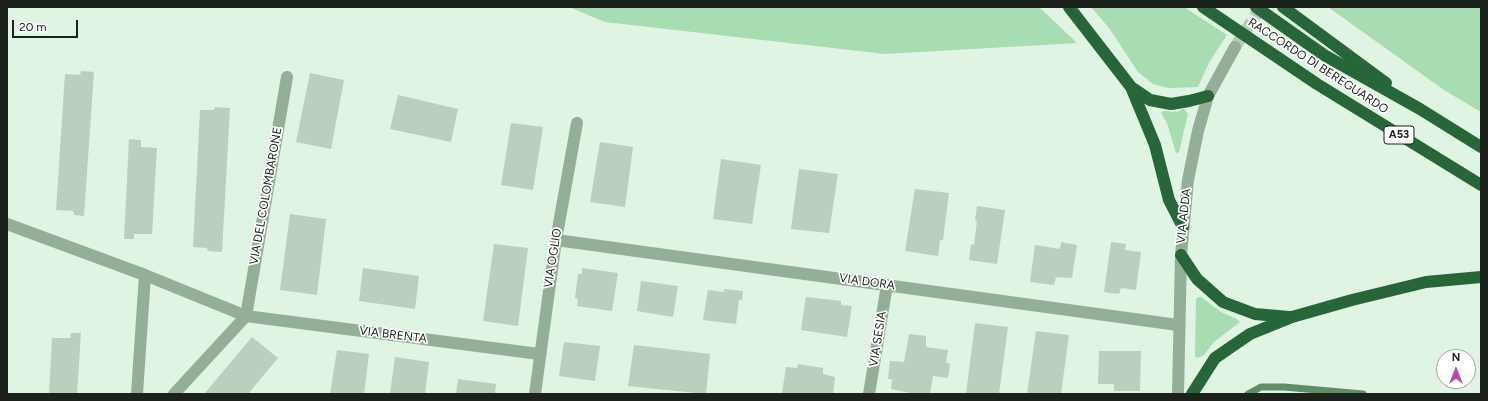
<!DOCTYPE html>
<html>
<head>
<meta charset="utf-8">
<style>
  body { margin:0 }
  #map { position:relative; width:1488px; height:401px; overflow:hidden; background:#dff4e2; font-family:Figtree,sans-serif }
  canvas { display:block }
  .frame { position:absolute; inset:0; border:8px solid #1a221b; pointer-events:none }
  .north { position:absolute; left:1436px; top:349px; width:40px; height:40px; box-sizing:border-box; background:#fff; border:1px solid #a3a7a4; border-radius:50%; rotate:0deg; font-size:11px; font-weight:700; line-height:16px; text-align:center; color:#1a221b }
  .north::after { content:''; display:block; margin:auto; width:14px; height:18px; background:#b74fb2; clip-path:polygon(50% 0,100% 100%,50% 72%,0 100%) }
  .scale { position:absolute; left:12px; top:20px; width:66px; height:18px; box-sizing:border-box; border:2px solid #1a221b; border-top:0; padding-left:5px; font-size:12px; line-height:14px; white-space:nowrap; color:#1a221b; -webkit-text-stroke:3px #fff; paint-order:stroke }
</style>
</head>
<body>
<div id="map">
<canvas width="1488" height="401"></canvas>
<div class="frame"></div>
<div class="north">N</div>
<div class="scale">20 m</div>
</div>
<script>
const ctx = document.querySelector('canvas').getContext('2d');
ctx.lineJoin = 'round';
function paint(path, color) { ctx.fillStyle = color; ctx.fill(path, 'evenodd'); }
const toPath = rows => new Path2D(rows.map(r => 'M' + r).join(''));
function stroke(path, color, width, dash) { ctx.strokeStyle = color; ctx.lineWidth = width; ctx.lineCap = dash ? 'butt' : 'round'; ctx.setLineDash(dash || []); ctx.stroke(path); }
function write(font, color, halo, rows, align = 'center') {
  ctx.font = font + ' Figtree,sans-serif'; ctx.lineWidth = 3.5; ctx.setLineDash([]); ctx.textBaseline = 'middle'; ctx.strokeStyle = halo; ctx.fillStyle = color; for (const [text, x, y, turn = 0] of rows) {
    ctx.save(); ctx.translate(x, y); ctx.rotate((+turn || 0) * Math.PI / 180); ctx.textAlign = isNaN(turn) ? turn : align; if (halo) ctx.strokeText(text, 0, 0); ctx.fillText(text, 0, 0); ctx.restore();
  }
}
const green = toPath([
  [569,7,1039,7,1077,43,885,54,605,22],
  [1091,7,1184,7,1227,35,1210,61,1198,87,1168,88,1153,84,1138,72,1109,28],
  [1328,7,1481,7,1481,112,1444,90],
  [1182,109,1184,109,1188,114,1179,152,1176,153,1167,123,1161,113,1163,111,1177,112],
  [1198,297,1201,297,1221,312,1237,319,1240,322,1214,342,1204,355,1197,358,1195,356,1196,300]
]);
const stream = toPath([
  [1248,394,1261,387,1284,387,1363,394]
]);
const building = toPath([
  [81,71,94,72,84,216,74,215,73,211,56,210,65,74,80,75],
  [310,73,344,80,331,149,296,142],
  [398,95,458,109,451,142,390,129],
  [215,107,230,108,222,252,208,251,207,248,193,247,200,110,214,110],
  [511,123,543,127,533,190,501,185],
  [129,139,141,140,141,147,157,148,152,234,134,234,134,239,124,239],
  [600,142,633,147,625,207,590,202],
  [721,159,761,165,752,224,713,219],
  [799,169,838,174,829,233,791,229],
  [915,189,949,193,943,240,940,240,938,256,905,251],
  [977,206,1005,210,997,264,969,260,971,244,974,245,977,221,975,220],
  [290,214,326,219,317,295,280,290],
  [1061,242,1077,245,1072,278,1056,277,1054,285,1030,282,1035,245,1060,249],
  [1111,242,1126,244,1125,250,1141,252,1136,290,1121,288,1119,294,1104,292],
  [494,244,528,248,518,326,483,321],
  [363,268,419,276,415,309,359,301],
  [582,268,618,273,612,311,577,306,578,299,575,298,578,274,582,274],
  [641,281,678,286,673,317,637,311],
  [724,289,743,291,742,300,739,300,736,324,703,320,708,290,724,292],
  [806,297,841,301,841,305,852,306,847,337,801,330],
  [975,323,1008,327,999,394,966,394],
  [1036,331,1069,335,1061,394,1027,394],
  [71,333,81,333,77,394,49,394,52,338,70,338],
  [909,334,926,336,926,347,948,350,946,362,950,364,948,378,933,376,930,394,915,394,891,389,892,379,888,379,890,361,904,362],
  [252,337,278,358,248,394,204,394],
  [564,342,600,346,595,381,559,376],
  [634,345,710,354,706,394,628,386],
  [337,350,369,354,364,394,330,394],
  [1099,351,1141,351,1140,391,1114,391,1114,384,1098,384],
  [395,357,429,362,425,394,390,394],
  [798,364,823,368,823,374,835,377,833,394,782,393,786,367,797,368],
  [458,379,496,384,495,394,456,394]
]);
const tertiaryTunnel = toPath([
  [1235,47,1261,7]
]);
const minor = toPath([
  [7,224,145,275,246,316,539,354],
  [556,240,1178,325],
  [137,394,145,275],
  [174,394,246,316,287,77],
  [535,394,556,240,577,123],
  [869,394,887,285]
]);
const tertiary = toPath([
  [1178,394,1181,255,1188,180,1198,131,1208,96,1235,47]
]);
const motorway = toPath([
  [1069,7,1131,87,1155,145,1169,200,1183,227],
  [1203,7,1317,84,1481,185],
  [1256,7,1324,55,1420,109,1481,147],
  [1283,7,1386,83],
  [1131,87,1150,100,1171,104,1189,101,1208,96],
  [1181,255,1197,279,1223,302,1255,314,1289,317],
  [1192,394,1215,358,1250,334,1292,317,1352,300,1426,282,1481,277]
]);
const shields = [
  [1399,135,30]
];
const shieldNames = [
  ["A53",1399,135]
];
const streetNames = [
  ["RACCORDO DI BEREGUARDO",1318,66,33],
  ["VIA DEL COLOMBARONE",266,196,-80],
  ["VIA ADDA",1184,216,-84],
  ["VIA OGLIO",553,258,-81],
  ["VIA DORA",867,282,8],
  ["VIA BRENTA",393,335,7],
  ["VIA SESIA",878,339,-81]
];
paint(green, '#a8dcb1');
stroke(stream, '#5f8d67', 7);
paint(building, '#bacfbe');
stroke(tertiaryTunnel, '#b8caba', 12, [12, 6]);
stroke(minor, '#94af98', 12);
stroke(tertiary, '#94af98', 12);
stroke(motorway, '#276638', 12);
for (const [x, y, w] of shields) { const box = new Path2D(); box.roundRect(x - w / 2, y - 9, w, 18, 3); ctx.fillStyle = '#fff'; ctx.fill(box); stroke(box, '#1a221b', 1); }
write('bold 11px', '#1a221b', null, shieldNames);
write('12px', '#1a221b', '#fff', streetNames);
</script>
</body>
</html>
